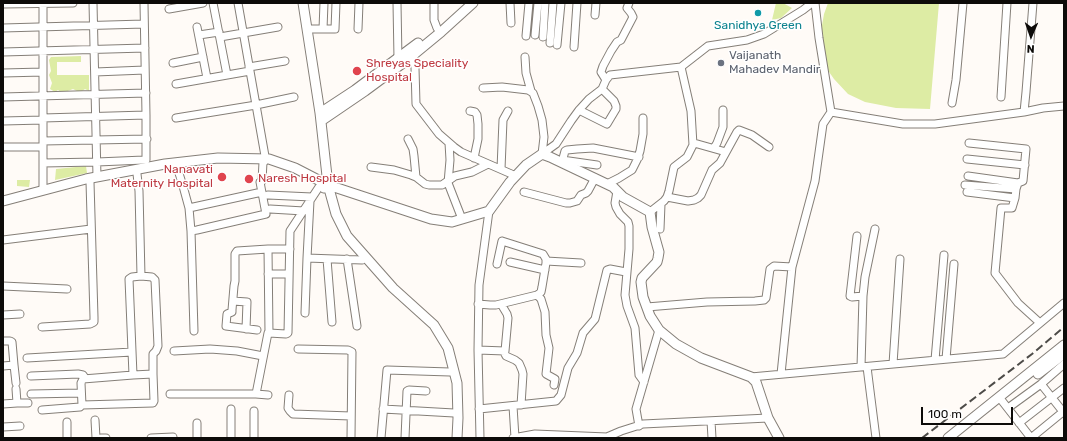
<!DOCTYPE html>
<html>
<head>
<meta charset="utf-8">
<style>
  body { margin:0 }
  #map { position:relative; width:1067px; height:441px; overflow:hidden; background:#fffbf7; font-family:Rubik,sans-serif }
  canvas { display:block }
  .frame { position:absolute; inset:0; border:4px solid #0d0b09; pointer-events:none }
  .north { position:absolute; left:1011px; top:16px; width:40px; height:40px; -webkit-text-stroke:3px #fff; paint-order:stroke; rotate:182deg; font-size:11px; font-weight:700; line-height:16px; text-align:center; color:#0d0b09 }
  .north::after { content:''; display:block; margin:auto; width:14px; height:18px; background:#0d0b09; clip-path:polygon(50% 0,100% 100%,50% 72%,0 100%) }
  .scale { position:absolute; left:921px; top:407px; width:92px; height:18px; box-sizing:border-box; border:2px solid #0d0b09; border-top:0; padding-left:5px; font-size:12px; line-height:14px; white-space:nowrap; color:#0d0b09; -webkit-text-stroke:3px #fff; paint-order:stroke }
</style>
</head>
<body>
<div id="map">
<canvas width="1067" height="441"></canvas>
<div class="frame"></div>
<div class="north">N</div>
<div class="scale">100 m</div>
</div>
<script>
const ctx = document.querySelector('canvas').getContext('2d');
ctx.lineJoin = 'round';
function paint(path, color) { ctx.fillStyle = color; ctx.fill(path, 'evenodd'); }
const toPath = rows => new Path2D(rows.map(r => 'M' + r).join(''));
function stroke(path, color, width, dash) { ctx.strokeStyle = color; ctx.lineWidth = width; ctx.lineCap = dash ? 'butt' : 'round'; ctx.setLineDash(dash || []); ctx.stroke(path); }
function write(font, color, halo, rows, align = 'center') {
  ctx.font = font + ' Rubik,sans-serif'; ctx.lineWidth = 3; ctx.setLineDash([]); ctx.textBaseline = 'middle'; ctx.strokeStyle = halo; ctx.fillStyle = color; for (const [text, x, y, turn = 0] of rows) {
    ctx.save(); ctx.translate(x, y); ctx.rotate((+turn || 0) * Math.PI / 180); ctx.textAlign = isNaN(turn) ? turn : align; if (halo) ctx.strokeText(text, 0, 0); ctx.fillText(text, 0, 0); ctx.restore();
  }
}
const green = toPath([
  [776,3,783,3,792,8,781,18,772,20],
  [828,3,939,3,930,109,896,108,865,102,848,94,834,79,827,69,821,31,824,14],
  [81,56,81,62,57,62,57,75,89,75,89,91,85,89,82,91,77,91,73,89,65,92,61,92,58,90,55,92,50,89,52,83,49,75,51,71,49,60,51,57],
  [86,166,87,173,55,180,56,169],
  [17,180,30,180,29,187,17,186]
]);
const street = toPath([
  [93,3,97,177],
  [213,3,227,75],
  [238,3,265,156,264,162],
  [397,3,398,59],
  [434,3,434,20,437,28],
  [510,3,511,23],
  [815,3,819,38,831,112],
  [3,4,73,3],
  [43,4,43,190],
  [169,9,203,3],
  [595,15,596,3],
  [197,27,207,78],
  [3,28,144,24],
  [307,29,335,29,336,3],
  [323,29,324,3],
  [358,29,359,3],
  [199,35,219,32],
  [535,35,538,3],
  [526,36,529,3],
  [220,37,278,27],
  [543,37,545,3],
  [550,43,553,3],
  [557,45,561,3],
  [574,47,577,3],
  [3,52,145,48],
  [413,55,415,68,416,104,439,134,454,147,461,152,516,176],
  [525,57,526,73,531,91],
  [173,63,203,57],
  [249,67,285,61],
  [681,67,708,46,747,40,764,34,803,10,812,3],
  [95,72,145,70],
  [3,73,43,72],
  [606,80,601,72,603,66,611,51,617,42,621,40,633,17,631,13,627,8,629,3],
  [176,84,250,71],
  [483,88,502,87,528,90,533,93,538,106,542,120,544,137,542,154],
  [3,97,146,93],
  [1001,97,1007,3],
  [952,103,956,80,963,3],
  [579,110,607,124,616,109,616,106,614,101,602,89],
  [470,111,475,112,477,115,478,124,478,139,474,158],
  [1024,112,1026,92,1033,3],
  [43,118,146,115],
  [176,118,256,105,294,97],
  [3,121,43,120],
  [408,139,413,149,414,156,416,177],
  [43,141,147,139],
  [449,143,450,160,448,183,462,219],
  [694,143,726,152],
  [969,143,1026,149,1023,181,1018,183,1016,189,1015,198,1012,208,1001,208,995,273,1018,303,1040,323],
  [3,147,43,147],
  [714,148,717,143,723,127,723,110],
  [542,154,556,144,571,121,579,110,589,99,602,89,606,80,610,75,681,67],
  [967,159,1025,165],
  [562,160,597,165],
  [562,162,565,151,567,150,577,149,593,148,639,157],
  [43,163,97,162,144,160,146,160,146,115,144,3],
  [177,167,183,186,189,208,191,231,194,331],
  [371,167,394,170,411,175,416,177,425,184,429,185,442,185,455,176,472,172,488,164],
  [501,169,503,120,508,111],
  [968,176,1018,183],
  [607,184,619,178,627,173,632,170,637,160,640,151,643,134,643,118],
  [965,185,1016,189],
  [617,191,615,203,616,207,620,214,628,222,629,226,629,249,625,295,627,306,635,328,639,375,644,382],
  [524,192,566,203,570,203,577,201,581,195,586,193,588,191,595,178],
  [967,192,1015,198],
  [268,195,312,197],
  [667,197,688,201,694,200,698,198,701,195,712,170,720,163,737,132,739,130,752,135,769,147],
  [310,201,307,258,362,260],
  [189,208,262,192],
  [270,209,304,211],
  [650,212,664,201,667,197,669,191,674,167,687,157,693,145,691,111,681,67],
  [660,229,661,204],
  [191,231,197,230,266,214,260,182,262,181,263,162],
  [857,236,850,296,852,297,863,296],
  [3,240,91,229],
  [327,259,332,322],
  [347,259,357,326],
  [546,261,581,263],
  [510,262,545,270],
  [497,264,502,241,543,254,546,259,546,263,542,287,541,292,537,295],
  [268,274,289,274],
  [141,276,152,277,155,280,158,346,156,351,153,354,153,374],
  [3,286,67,289],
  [233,301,247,302,246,329],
  [478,304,490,305,496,305,537,295,541,299,545,312,546,335,549,348,546,374,555,379,554,385],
  [647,307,707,302,755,301,764,300,766,298,770,269,774,266,792,267],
  [305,313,307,258],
  [3,315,20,314],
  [42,327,90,324,94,322,94,317,90,182],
  [257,330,226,326,227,314,232,312,232,310,234,286,235,281,235,254,237,251,268,249],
  [269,333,268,249,290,249],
  [3,341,10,341,12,342,14,365],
  [298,349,348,350,352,352,351,438],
  [478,350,505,351,508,318,507,314,501,304],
  [174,351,210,349,237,351,263,356],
  [504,352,506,356,515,360,519,363,522,370,523,374,521,405],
  [27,358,132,352],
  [946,359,954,264],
  [935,360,944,255],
  [893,364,900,259],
  [3,366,14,365,16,383],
  [861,367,863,296,865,277,875,229],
  [867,367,876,438],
  [781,374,792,267,815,181,823,124,831,112,903,124,935,124,1024,112,1043,108,1064,106],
  [133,375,153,374,154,401,153,403,82,405,81,383,83,379,133,375,129,279,132,277,141,276,139,191,137,174],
  [31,376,78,374,83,375,85,378],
  [751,377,1003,354,1064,303],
  [1041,384,1064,413],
  [31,394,81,393],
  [170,394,256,394,268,333,269,333,286,334,288,333,290,231,319,187],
  [256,394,268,395],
  [289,395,288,408,290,411,293,414,351,416],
  [999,397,1031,438],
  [17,403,28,403],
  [3,404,17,403,16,389],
  [513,406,515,438],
  [1008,408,1041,384,1064,364],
  [383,409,454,413],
  [479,409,556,401,561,395,568,368,577,353,583,333,595,319,607,270,610,269,626,272],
  [42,410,80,407,82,405],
  [95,420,96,438],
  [711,421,712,438],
  [67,422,67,438],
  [1019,423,1064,388],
  [639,426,636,409,659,330],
  [3,427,20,426],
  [101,438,106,438],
  [151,438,173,437],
  [197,438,197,423],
  [231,438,231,409],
  [254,438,254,411],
  [381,438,387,370,450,372],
  [405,438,407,391,409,390,426,391],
  [480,438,478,350,479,285,489,211],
  [513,438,535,434,607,437,621,431,643,424,768,418],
  [1031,438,1064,411]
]);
const secondary = toPath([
  [303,3,320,113,328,185,324,188],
  [320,113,355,90,418,43],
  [321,121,365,91,407,60,441,32,473,3],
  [328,185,431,219,452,222,489,211,510,182,526,165,542,154,550,157,613,187,623,197,650,212,652,227,657,245,659,252,658,258,657,262,642,278,641,282,643,297,650,316,659,330,676,344,701,358,751,377,756,382,768,418,779,438],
  [3,201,86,179,165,164,218,158,269,159,295,168,328,185,336,214,347,236,393,288,434,325,448,348,457,383,458,418,457,438],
  [1038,374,1064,354],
  [948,438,1064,345]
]);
const rail = toPath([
  [922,438,1032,354,1064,327]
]);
const markers = [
  [758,13,4,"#0f9aa8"],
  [721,63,4,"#6b7280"],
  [357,71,5,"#e0444e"],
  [222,177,5,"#e0444e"],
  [249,179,5,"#e0444e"]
];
const cultureNames = [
  ["Sanidhya Green",758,26]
];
const worshipNames = [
  ["Vaijanath",729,56],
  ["Mahadev Mandir",729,70]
];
const healthNames = [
  ["Shreyas Speciality",366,64],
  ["Hospital",366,78],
  ["Nanavati",213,170,"right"],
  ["Maternity Hospital",213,184,"right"],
  ["Naresh Hospital",258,179]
];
paint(green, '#ddeca4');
stroke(street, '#857f78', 9);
stroke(secondary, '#857f78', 11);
stroke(street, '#fff', 7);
stroke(secondary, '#fff', 9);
stroke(rail, '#4d4b48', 2, [8, 4]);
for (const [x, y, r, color] of markers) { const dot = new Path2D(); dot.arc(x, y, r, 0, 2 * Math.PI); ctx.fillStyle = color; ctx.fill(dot); stroke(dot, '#fff', 1.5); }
write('12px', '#0d838f', '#fff', cultureNames);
write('12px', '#5b616d', '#fff', worshipNames, 'left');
write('12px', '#be3a42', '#fff', healthNames, 'left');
</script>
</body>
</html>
